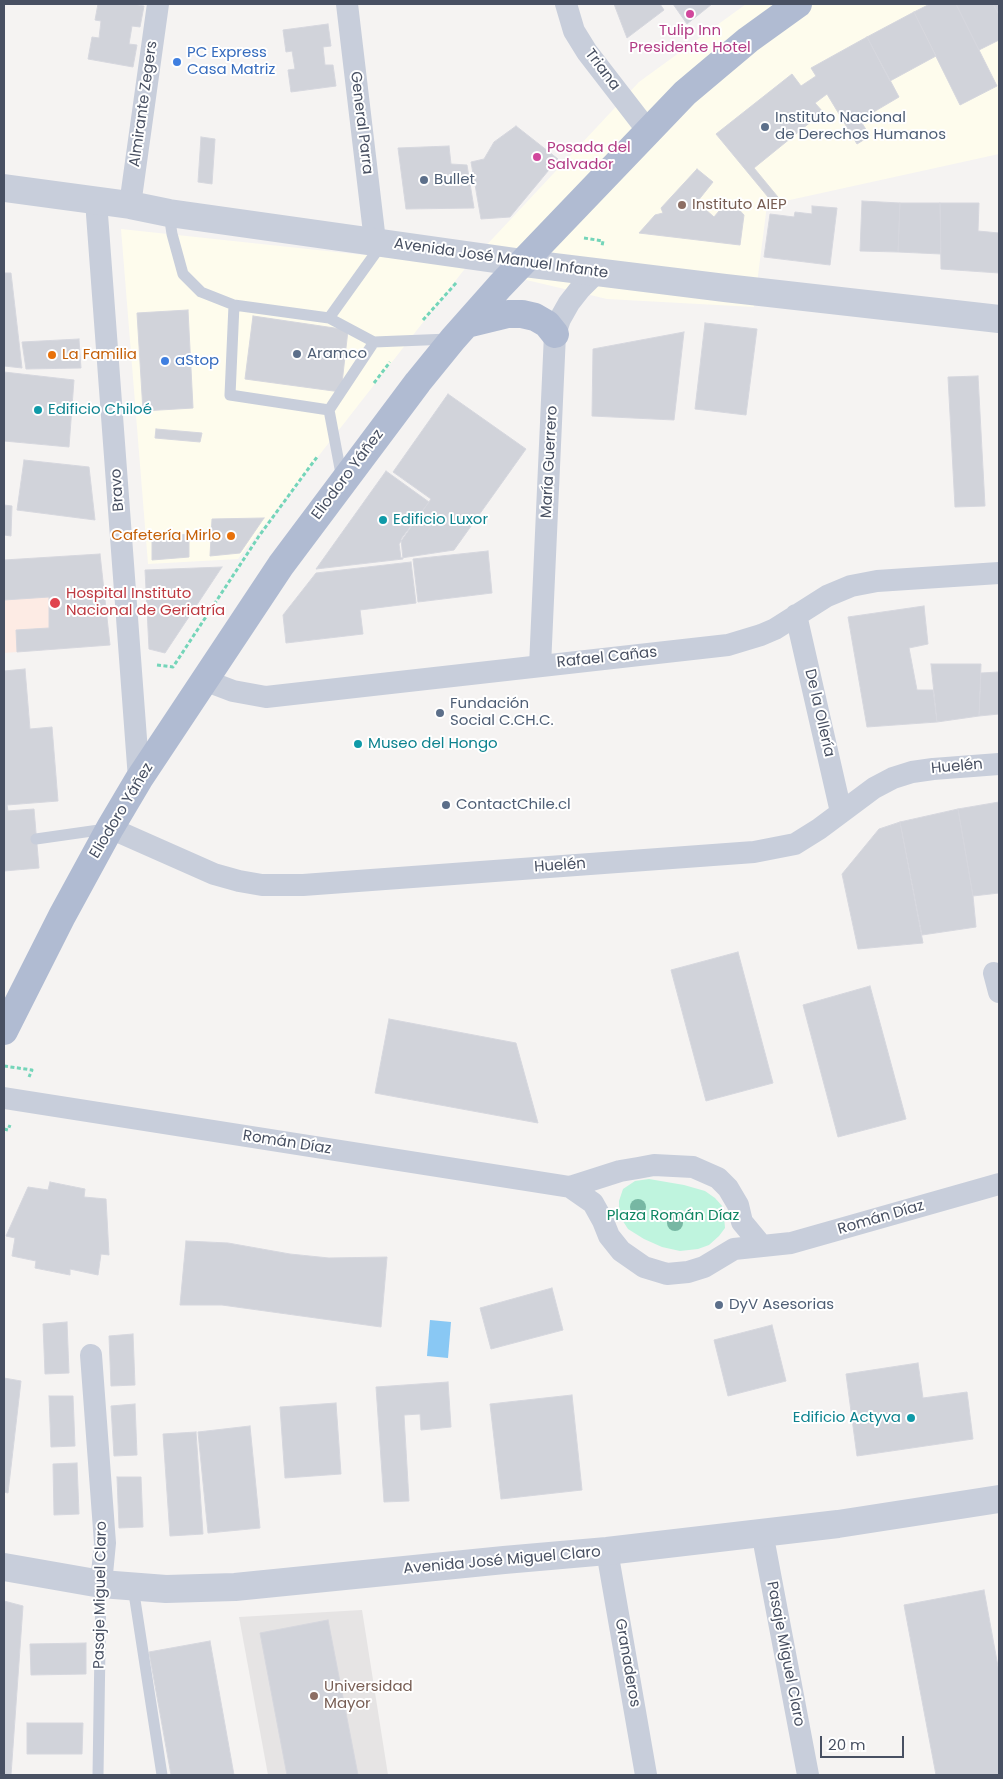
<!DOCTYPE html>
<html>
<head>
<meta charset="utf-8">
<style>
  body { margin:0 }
  #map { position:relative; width:1003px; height:1779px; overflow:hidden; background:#f5f3f2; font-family:Poppins,sans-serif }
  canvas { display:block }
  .frame { position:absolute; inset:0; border:5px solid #485062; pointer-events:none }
  .scale { position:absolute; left:820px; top:1736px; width:84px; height:22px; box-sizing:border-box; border:2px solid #485062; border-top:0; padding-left:6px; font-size:15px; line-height:18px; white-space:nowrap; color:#485062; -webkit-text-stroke:4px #fff; paint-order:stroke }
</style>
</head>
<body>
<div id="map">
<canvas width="1003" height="1779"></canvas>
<div class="frame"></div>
<div class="scale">20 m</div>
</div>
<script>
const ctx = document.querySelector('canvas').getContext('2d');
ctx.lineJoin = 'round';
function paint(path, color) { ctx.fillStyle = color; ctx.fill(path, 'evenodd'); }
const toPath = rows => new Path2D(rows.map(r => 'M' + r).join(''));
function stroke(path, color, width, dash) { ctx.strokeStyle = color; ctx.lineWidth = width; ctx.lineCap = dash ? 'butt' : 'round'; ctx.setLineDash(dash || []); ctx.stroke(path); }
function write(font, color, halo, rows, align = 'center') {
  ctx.font = font + ' Poppins,sans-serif'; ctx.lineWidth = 4; ctx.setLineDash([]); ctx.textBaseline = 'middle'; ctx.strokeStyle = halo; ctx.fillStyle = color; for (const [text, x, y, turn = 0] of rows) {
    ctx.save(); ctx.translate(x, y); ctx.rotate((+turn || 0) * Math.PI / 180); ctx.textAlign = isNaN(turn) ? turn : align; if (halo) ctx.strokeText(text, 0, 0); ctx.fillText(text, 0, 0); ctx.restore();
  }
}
const commercial = toPath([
  [746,4,999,4,999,85,998,86,999,90,999,154,767,205,754,307,607,299,467,266,238,559,148,564,121,229,467,266,639,82]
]);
const education = toPath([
  [362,1610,388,1775,268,1775,239,1617]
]);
const medical = toPath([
  [100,554,110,645,4,653,4,560]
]);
const green = toPath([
  [649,1179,684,1185,705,1191,715,1198,723,1207,724,1216,725,1228,719,1236,709,1245,698,1249,680,1251,662,1247,644,1239,628,1229,619,1215,619,1201,623,1189,635,1181]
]);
const water = toPath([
  [430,1320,451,1322,448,1358,427,1356]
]);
const building = toPath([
  [98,4,132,4,144,6,140,27,132,26,129,44,137,45,133,67,88,59,92,37,99,38,101,21,95,20,98,4],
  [614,4,660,4,664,10,627,38,614,4],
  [673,4,712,4,687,24,673,4],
  [930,4,956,4,997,86,960,105,914,12,930,4],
  [956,4,993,4,999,15,999,40,979,50,956,4],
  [993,4,999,4,999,13,998,13,993,4],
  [914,12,936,56,890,81,867,37,914,12],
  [328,24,331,46,323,47,325,65,333,65,336,86,291,92,288,70,295,69,292,51,286,52,283,30,328,24],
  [867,37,899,97,860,120,870,136,857,144,827,94,815,103,823,112,754,168,782,202,773,203,716,134,792,74,801,86,816,76,811,68,867,37],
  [516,126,558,159,510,217,481,219,471,162,484,159,494,142,516,126],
  [201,137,215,139,212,184,198,182,201,137],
  [449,146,451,164,467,165,474,208,406,209,398,148,449,146],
  [697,169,713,182,697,202,714,217,729,199,744,215,740,245,639,233,655,215,663,213,661,208,697,169],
  [862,201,900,203,898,252,860,251,862,201],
  [900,203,940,203,941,254,898,252,900,203],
  [940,203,979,203,978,231,999,233,999,273,941,269,940,203],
  [812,206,837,208,830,265,764,257,770,214,794,217,795,212,812,214,812,206],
  [4,273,11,273,22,368,4,366,4,273],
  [188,310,193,408,143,411,137,313,188,310],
  [253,316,348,330,341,392,245,379,253,316],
  [705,323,757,329,746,415,695,409,705,323],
  [684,332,674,420,592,416,593,349,684,332],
  [79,339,81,368,26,369,22,342,79,339],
  [4,372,74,380,69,447,4,441,4,372],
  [978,376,985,506,955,507,948,377,978,376],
  [448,394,526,449,454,550,401,558,399,544,431,499,393,472,448,394],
  [156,429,202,433,200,442,155,438,156,429],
  [24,460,89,467,95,520,17,510,24,460],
  [386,471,429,502,401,539,403,559,316,569,386,471],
  [4,505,12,506,11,536,4,535,4,505],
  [264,518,240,553,210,556,212,519,264,518],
  [189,534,189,557,152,560,152,537,189,534],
  [488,551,492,593,418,602,413,559,488,551],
  [100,554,110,645,17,652,16,630,49,628,49,597,4,600,4,560,100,554],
  [411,562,416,603,360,610,363,634,286,643,283,615,316,573,411,562],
  [222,567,165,653,149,649,145,570,222,567],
  [924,606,928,644,909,648,917,690,933,690,937,722,867,727,848,617,924,606],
  [931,664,981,664,979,716,937,722,931,664],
  [25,669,30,729,52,727,58,801,7,805,8,811,34,809,39,868,4,871,4,671,25,669],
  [999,672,999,714,979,716,981,673,999,672],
  [999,802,999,893,973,896,958,809,999,802],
  [958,809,973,896,976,927,922,935,900,822,958,809],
  [900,822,923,943,858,949,842,874,879,829,900,822],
  [738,952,773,1083,706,1101,671,970,738,952],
  [870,986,906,1119,838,1137,803,1005,870,986],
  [389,1019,516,1043,538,1123,375,1093,389,1019],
  [50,1182,85,1189,84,1197,106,1199,109,1255,101,1254,98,1275,70,1269,70,1275,35,1268,36,1261,12,1256,15,1238,6,1236,28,1187,48,1190,50,1182],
  [186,1241,228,1243,290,1254,329,1258,387,1257,381,1327,222,1305,180,1305,186,1241],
  [552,1288,563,1330,491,1349,480,1308,552,1288],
  [67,1322,69,1373,45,1374,43,1324,67,1322],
  [772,1325,786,1381,728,1396,714,1340,772,1325],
  [133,1334,135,1385,111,1386,109,1336,133,1334],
  [918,1363,923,1398,967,1392,973,1439,857,1456,846,1374,918,1363],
  [4,1378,21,1381,8,1493,4,1492,4,1378],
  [448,1382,451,1427,421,1430,420,1414,404,1415,409,1501,384,1502,376,1387,448,1382],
  [572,1395,582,1490,501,1499,490,1404,572,1395],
  [49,1396,73,1396,75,1446,51,1447,49,1396],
  [336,1403,341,1474,285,1478,280,1407,336,1403],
  [135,1404,137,1455,114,1456,111,1406,135,1404],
  [250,1426,260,1528,208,1533,198,1432,250,1426],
  [196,1432,203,1534,170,1536,163,1434,196,1432],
  [77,1463,79,1514,54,1515,53,1464,77,1463],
  [117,1477,141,1477,143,1527,119,1528,117,1477],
  [984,1590,999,1672,999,1775,936,1775,904,1605,984,1590],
  [4,1601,23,1606,11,1775,4,1775,4,1601],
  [328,1620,358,1775,287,1775,260,1633,328,1620],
  [210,1641,234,1775,171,1775,149,1652,210,1641],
  [86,1643,86,1674,31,1675,30,1644,86,1643],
  [27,1723,83,1723,82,1754,27,1754,27,1723]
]);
const path = toPath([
  [584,238,603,241,602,246],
  [423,320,457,282],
  [374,383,390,362],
  [157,665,173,667,259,536,317,457],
  [4,1066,32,1070,29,1077],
  [4,1129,8,1130,10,1125]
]);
const service = toPath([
  [169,214,172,234,183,274,201,292,234,305],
  [234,305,329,318,374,342,329,410,230,395,234,305],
  [329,318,382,244],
  [374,342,449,339],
  [329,410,342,479],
  [36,839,106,829],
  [133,1587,162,1775],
  [98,1775,101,1584]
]);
const minor = toPath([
  [347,4,375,241],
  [566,4,574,31,587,52,648,131],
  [96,201,139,779],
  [130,205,158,4],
  [796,615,841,812],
  [540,666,555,334,560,319,569,303,580,289,597,272],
  [204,680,233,691,266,697,728,645,761,635,775,629,827,596,851,586,877,581,999,573],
  [110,828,214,874,239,881,262,885,303,885,754,852,795,844,819,829,874,788,893,778,912,772,933,769,999,764],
  [994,973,999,992],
  [4,1098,570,1187,620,1171,638,1168,654,1165,693,1167,718,1178,728,1188,738,1205,742,1222,761,1245],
  [570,1187,593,1203,603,1221,609,1236,621,1251,644,1267,667,1274,688,1272,704,1267,734,1249,791,1243,999,1184],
  [91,1355,105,1543,101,1584],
  [762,1532,808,1775],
  [607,1551,646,1775]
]);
const tertiary = toPath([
  [4,188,130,205,169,213,523,263,725,288,999,319],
  [4,1567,101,1584,166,1589,235,1587,504,1560,607,1551,838,1524,999,1499]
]);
const primary = toPath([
  [467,324,508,314,522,314,535,317,547,324,555,334],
  [4,1031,62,916,110,828,139,779,281,565,418,382,453,339,500,286,685,93,748,40,798,4]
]);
const trees = [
  [638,1207],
  [675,1223]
];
const markers = [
  [690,14,5,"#d1479c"],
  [177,62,5,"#3f7fe0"],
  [765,127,5,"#5c6f8a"],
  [537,157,5,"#d1479c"],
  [424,180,5,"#5c6f8a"],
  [682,205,5,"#8d6e63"],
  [297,354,5,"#5c6f8a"],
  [52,355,5,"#e8710a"],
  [165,361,5,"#3f7fe0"],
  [38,410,5,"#0f9aa8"],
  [383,520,5,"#0f9aa8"],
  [231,536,5,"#e8710a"],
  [55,603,6,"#e0444e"],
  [440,713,5,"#5c6f8a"],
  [358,744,5,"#0f9aa8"],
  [446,805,5,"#5c6f8a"],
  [719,1305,5,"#5c6f8a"],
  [911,1418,5,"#0f9aa8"],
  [314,1696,5,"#8d6e63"]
];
const hotelNames = [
  ["Tulip Inn",690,31],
  ["Presidente Hotel",690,48],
  ["Posada del",547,148,"left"],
  ["Salvador",547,165,"left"]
];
const shopNames = [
  ["PC Express",187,53],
  ["Casa Matriz",187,70],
  ["aStop",175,361]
];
const streetNames = [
  ["Triana",602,70,53],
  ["Almirante Zegers",144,104,-82],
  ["General Parra",361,123,83],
  ["Avenida José Manuel Infante",501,259,8],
  ["María Guerrero",550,462,-87],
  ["Eliodoro Yáñez",348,475,-53],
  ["Bravo",118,490,-94],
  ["Rafael Cañas",607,658,-6],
  ["De la Ollería",819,713,77],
  ["Huelén",957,767,-5],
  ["Eliodoro Yáñez",122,811,-59],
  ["Huelén",560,866,-4],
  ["Román Díaz",287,1143,9],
  ["Román Díaz",881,1218,-16],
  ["Avenida José Miguel Claro",502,1561,-5],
  ["Pasaje Miguel Claro",101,1595,-89],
  ["Pasaje Miguel Claro",785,1654,79],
  ["Granaderos",627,1663,80]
];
const serviceNames = [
  ["Instituto Nacional",775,118],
  ["de Derechos Humanos",775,135],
  ["Bullet",434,180],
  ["Aramco",307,354],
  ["Fundación",450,704],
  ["Social C.CH.C.",450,721],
  ["ContactChile.cl",456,805],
  ["DyV Asesorias",729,1305]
];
const educationNames = [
  ["Instituto AIEP",692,205],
  ["Universidad",324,1687],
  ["Mayor",324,1704]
];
const foodNames = [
  ["La Familia",62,355],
  ["Cafetería Mirlo",221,536,"right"]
];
const cultureNames = [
  ["Edificio Chiloé",48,410],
  ["Edificio Luxor",393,520],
  ["Museo del Hongo",368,744],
  ["Edificio Actyva",901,1418,"right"]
];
const healthNames = [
  ["Hospital Instituto",66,594],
  ["Nacional de Geriatría",66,611]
];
const parkNames = [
  ["Plaza Román Díaz",673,1216]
];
paint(commercial, '#fefced');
paint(education, '#e6e4e4');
paint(medical, '#fdebe4');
paint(green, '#bff4de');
paint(water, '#89c8f4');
paint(building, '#d1d3da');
stroke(building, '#d6d7de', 1);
stroke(path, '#74d5b9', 3, [4, 2.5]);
stroke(service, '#c8cedb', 11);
stroke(minor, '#c8cedb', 22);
stroke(tertiary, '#c8cedb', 28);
stroke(primary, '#b0bbd2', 28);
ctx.fillStyle = '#77b7a3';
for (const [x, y] of trees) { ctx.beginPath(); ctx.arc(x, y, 8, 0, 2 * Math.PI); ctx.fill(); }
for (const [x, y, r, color] of markers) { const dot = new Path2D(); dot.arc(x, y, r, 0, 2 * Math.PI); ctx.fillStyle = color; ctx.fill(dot); stroke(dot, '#fff', 2); }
write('15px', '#b23c85', '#fff', hotelNames);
write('15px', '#366cbe', '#fff', shopNames, 'left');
write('15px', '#485062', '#fff', streetNames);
write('15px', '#4e5e75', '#fff', serviceNames, 'left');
write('15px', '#785e54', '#fff', educationNames, 'left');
write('15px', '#c56008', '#fff', foodNames, 'left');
write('15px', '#0d838f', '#fff', cultureNames, 'left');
write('15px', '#be3a42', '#fff', healthNames, 'left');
write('15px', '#108663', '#fff', parkNames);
</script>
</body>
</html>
